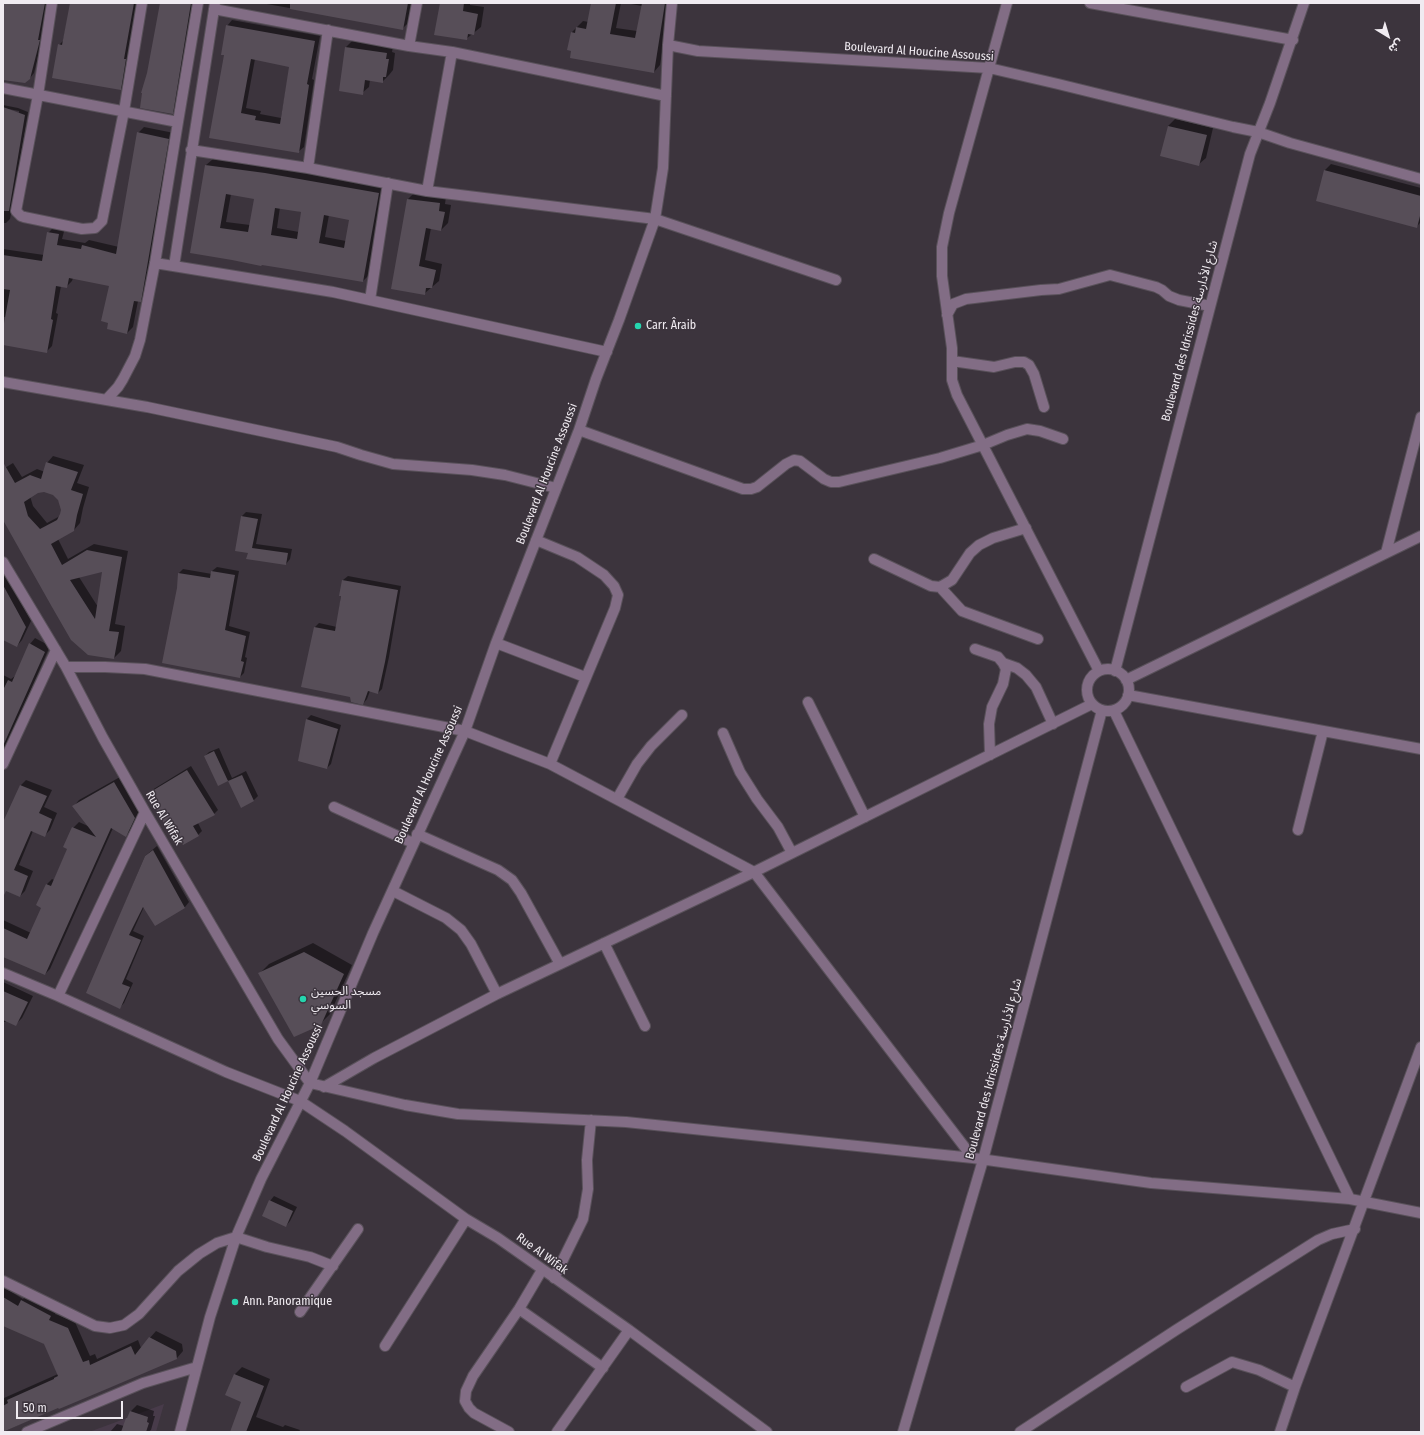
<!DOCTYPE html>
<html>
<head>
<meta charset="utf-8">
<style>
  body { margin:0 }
  #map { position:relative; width:1424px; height:1435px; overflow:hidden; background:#3c343d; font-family:"Fira Sans Condensed","Noto Sans Arabic",sans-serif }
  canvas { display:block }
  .frame { position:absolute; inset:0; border:4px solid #f0ebf1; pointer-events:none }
  .north { position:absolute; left:1368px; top:16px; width:40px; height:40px; -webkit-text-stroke:3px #3c343d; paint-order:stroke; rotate:142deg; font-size:11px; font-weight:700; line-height:16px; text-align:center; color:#f0ebf1 }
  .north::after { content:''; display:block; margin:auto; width:14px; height:18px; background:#f0ebf1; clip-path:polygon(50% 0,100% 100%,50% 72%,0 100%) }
  .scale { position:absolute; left:16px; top:1401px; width:107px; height:18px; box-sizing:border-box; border:2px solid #f0ebf1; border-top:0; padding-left:5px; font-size:12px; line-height:14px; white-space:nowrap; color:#f0ebf1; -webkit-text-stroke:3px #3c343d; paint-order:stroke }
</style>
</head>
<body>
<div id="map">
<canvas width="1424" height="1435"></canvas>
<div class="frame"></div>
<div class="north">ش</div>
<div class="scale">50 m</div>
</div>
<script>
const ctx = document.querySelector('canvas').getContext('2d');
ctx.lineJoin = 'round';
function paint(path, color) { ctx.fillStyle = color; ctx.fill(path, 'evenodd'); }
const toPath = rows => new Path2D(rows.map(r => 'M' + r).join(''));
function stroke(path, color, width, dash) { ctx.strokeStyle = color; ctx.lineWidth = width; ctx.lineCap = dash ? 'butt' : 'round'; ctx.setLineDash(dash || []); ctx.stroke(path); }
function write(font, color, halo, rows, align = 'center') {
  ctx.font = font + ' "Fira Sans Condensed","Noto Sans Arabic",sans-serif'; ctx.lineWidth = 3; ctx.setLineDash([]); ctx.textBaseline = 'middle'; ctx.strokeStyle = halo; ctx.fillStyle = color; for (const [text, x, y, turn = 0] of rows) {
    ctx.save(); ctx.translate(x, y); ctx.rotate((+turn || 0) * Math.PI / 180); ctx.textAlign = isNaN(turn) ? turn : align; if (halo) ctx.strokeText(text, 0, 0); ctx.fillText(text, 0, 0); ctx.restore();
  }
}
const built = toPath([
  [164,1404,156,1432,89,1432,127,1418]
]);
const shadow = toPath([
  [3,3,47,3,42,36,43,36,34,73,30,78,3,79],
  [71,3,137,3,128,55,130,55,125,85,121,89,59,45,63,41],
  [160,3,194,3,177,109,172,113],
  [261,3,413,3,409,22,403,28],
  [441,3,470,3,470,5,484,7,481,27,466,39],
  [592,3,621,3,616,28,637,31,642,6,626,3,670,3,660,65,654,72,571,33,583,21,589,22],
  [232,20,320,36,312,79,314,80,304,147,298,152,211,137,225,54,227,26],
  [255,59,290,66,281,118,260,114,261,111,246,108],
  [353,40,393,46,392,52,395,53,393,70,389,75,382,82,370,80,369,87,362,93,340,90,346,47],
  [3,105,18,108,28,112,10,219,6,223,3,223,3,110,19,113,19,111,3,108],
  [1175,119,1213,128,1206,158,1199,164,1168,126],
  [144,127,174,133,147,295,140,301,138,301,133,327,127,333,110,285,73,278,72,281,66,287,61,286,56,313,58,314,52,346,46,352,3,344,3,334,6,317,3,317,3,249,44,255,48,233,54,227,65,228,62,239,85,243,89,240,119,247,138,133],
  [213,159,272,167,385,187,369,275,363,281,191,252,206,165],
  [231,194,255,198,250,225,226,222],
  [280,207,302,212,299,232,277,228],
  [329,215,350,219,346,241,325,237],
  [1331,164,1421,188,1421,222,1416,227,1317,200,1325,170],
  [415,192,446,197,445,204,451,205,448,223,441,230,431,228,425,260,442,264,439,281,425,293,392,288,408,199],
  [53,456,84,465,77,483,89,487,83,508,80,523,74,530,58,539,68,559,94,544,128,551,115,624,125,626,121,651,114,658,3,518,3,469,13,463,22,477,37,469,45,472,47,463],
  [45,491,54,494,58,499,62,509,60,516,47,523,33,506,30,496,37,492],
  [103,571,98,607,79,577],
  [246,512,262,514,256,544,292,549,290,559,286,564,249,552,236,550,242,516],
  [217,567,239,571,229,626,250,632,245,657,247,658,244,673,240,677,179,573,183,569,212,574,212,571],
  [3,570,31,621,22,640,17,646,3,639],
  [348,576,401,586,389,657,382,689,378,693,370,691,367,699,363,704,351,696,315,627,319,623,337,627,343,580],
  [35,638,50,646,3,753,3,675,11,679,15,676,30,644],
  [311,715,341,725,331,764,327,768,307,719],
  [219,748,232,778,246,771,258,796,254,800,241,806,228,780,218,785,205,756,209,752],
  [191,766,218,810,214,814,198,823,202,831,198,835,171,823,148,794,152,790],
  [120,777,140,812,131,830,126,835,113,828,50,969,45,974,3,956,3,920,31,933,43,907,47,884,52,879,54,880,68,848,73,828,79,822,90,827,74,806,79,800],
  [26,780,52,790,44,807,57,813,50,830,44,836,33,831,19,865,33,871,25,891,20,896,5,890,3,895,3,825,21,785],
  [157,846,189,902,185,907,155,925,144,907,133,931,144,936,126,979,133,983,124,1003,119,1008,87,993,145,856],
  [313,943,352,965,330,1014,320,1024,260,973,269,964],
  [3,982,33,996,22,1018,16,1024,7,1020,5,1022,3,1022],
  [274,1196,297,1207,290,1221,286,1226,270,1201],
  [3,1287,23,1299,28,1294,57,1309,55,1314,75,1322,90,1356,95,1354,97,1359,138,1340,141,1348,156,1331,182,1344,183,1351,177,1358,58,1407,3,1432,3,1395,4,1398,58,1374,45,1344,3,1325],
  [242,1367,270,1379,256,1417,283,1427,285,1425,300,1430,299,1432,231,1432,243,1401,235,1374],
  [137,1405,154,1411,153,1416,155,1416,151,1430,148,1432,110,1432,117,1424,124,1426,130,1412]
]);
const building = toPath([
  [3,3,45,3,38,40,40,40,30,79,25,83,3,80],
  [70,3,134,3,124,59,126,59,121,90,52,78,58,44,62,45],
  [160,3,191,3,173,114,140,108,142,93,141,93,147,73],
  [290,3,408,3,403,30,290,9],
  [440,3,464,3,463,11,478,14,474,35,468,34,467,40,434,35],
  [591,3,616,3,610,34,635,38,642,3,665,3,654,73,570,58,571,51,567,50,571,32,575,33,576,27,586,29],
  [226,25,315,41,307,84,309,85,299,153,209,138,224,55,221,55],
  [251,59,289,67,280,124,255,120,256,116,241,113],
  [345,47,387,53,386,59,389,59,386,77,383,77,383,83,365,80,363,95,339,91],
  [3,107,25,115,9,211,3,211],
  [1168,126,1207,135,1199,166,1160,156],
  [137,132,169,139,141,302,134,301,127,334,107,329,108,323,101,321,109,286,69,278,67,288,56,286,51,319,53,320,47,353,3,345,3,329,10,290,3,289,3,255,42,261,47,232,59,234,57,245,81,249,82,245,116,254],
  [205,165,265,173,379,193,363,282,287,269,262,265,261,266,232,260,190,253],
  [226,194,254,199,248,232,220,228],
  [275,208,301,212,297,239,271,235],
  [324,215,349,220,344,248,319,243],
  [1324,170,1421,196,1421,212,1417,228,1316,201],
  [407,199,440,203,439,211,445,212,441,231,426,228,419,266,436,270,432,288,426,288,425,295,391,289],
  [3,462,15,483,30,475,41,479,46,462,78,472,71,490,83,494,77,515,74,531,51,544,62,565,87,550,122,557,109,631,119,632,114,659,88,655,71,640,52,607,3,520],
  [44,492,53,495,58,500,61,510,60,514,57,520,40,529,28,516,24,502,38,493],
  [102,572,95,619,70,580],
  [241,516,258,519,252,548,288,553,286,565,246,559,248,553,235,551],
  [211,571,235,575,225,630,246,636,241,661,244,662,240,678,162,663,177,588,178,573,210,578],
  [342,580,398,590,385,662,378,694,368,691,363,705,351,702,350,697,301,687,314,627,335,631,341,596,339,596],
  [3,585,26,627,17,647,3,640],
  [29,643,45,652,3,746,3,690,8,680,12,682],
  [306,719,338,729,327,769,298,761],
  [214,751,228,781,218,786,204,756],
  [187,770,215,815,193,826,199,836,183,845,171,824,166,827,147,794],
  [242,775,254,801,241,808,228,781],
  [114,782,135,818,126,837,111,828,45,975,3,957,3,928,27,939,41,908,36,905,46,884,51,886,67,849,63,847,72,827,96,837,72,806],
  [20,785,47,796,39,813,52,819,45,837,31,831,14,870,28,876,20,897,6,891,3,897,3,822],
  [153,850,185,908,155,926,143,907,129,935,141,940,122,984,130,987,120,1009,86,993,145,856],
  [304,952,344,974,321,1025,294,1037,258,973],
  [3,991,28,1002,16,1026,3,1020],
  [269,1200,293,1211,286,1227,262,1216],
  [3,1297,18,1306,21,1300,51,1316,49,1320,68,1328,83,1362,89,1360,90,1365,131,1346,135,1355,149,1337,176,1351,177,1359,109,1388,59,1409,58,1408,3,1432,3,1406,8,1403,7,1400,54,1379,54,1378,58,1376,44,1344,3,1326],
  [234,1374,264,1386,246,1432,230,1432,241,1402,225,1395],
  [130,1411,148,1417,147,1422,149,1423,146,1432,121,1432,126,1418,127,1418]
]);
const minor = toPath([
  [52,3,38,95,16,211,21,216,24,217,82,229,95,228,102,221,124,111,142,3],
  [1007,3,949,213,942,247,942,276,952,348,952,380,957,395,1099,671],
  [1090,3,1293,40],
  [214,9,409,46,452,52,666,96],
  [668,45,698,51,989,68,1058,84,1233,127,1258,132,1290,143,1421,179],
  [409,46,417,3],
  [3,88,178,122,198,3],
  [191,150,308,168,328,30],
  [308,168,427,191,655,219,836,280],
  [427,191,452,52],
  [155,263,333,292,607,352],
  [174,266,215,3],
  [370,300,388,183],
  [947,315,953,304,966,299,1041,290,1059,289,1110,275,1156,287,1162,290,1169,296,1179,300,1210,306],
  [952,361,994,367,1015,362,1024,362,1029,365,1034,374,1044,407],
  [3,382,147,407,337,447,361,455,393,464,472,470,505,475,556,488],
  [106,400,118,387,123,379,135,356,140,340,155,263,178,122],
  [579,430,743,489,751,489,757,487,786,464,794,460,800,461,824,479,831,482,839,482,940,458,983,445,1007,435,1027,429,1040,431,1063,439],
  [536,540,577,557,604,575,614,586,618,595,615,608,550,764],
  [1386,553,1421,417],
  [874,559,931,586,940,587,952,580,970,553,979,545,993,538,1026,528],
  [3,562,66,667,103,738,145,812,278,1039,310,1083,405,1105,458,1114,626,1122,973,1158,1151,1183,1350,1199,1421,1213],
  [940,587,962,611,1038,639],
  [496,643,585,677],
  [975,649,998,657,1003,663,1006,669,1003,684,992,707,989,724,990,755],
  [1003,663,1017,668,1026,675,1036,687,1053,724],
  [66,667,105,667,145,669,465,731,550,764,754,872,973,1158],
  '1087 690a21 21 0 1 1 42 0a21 21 0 1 1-42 0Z',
  [1115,671,1250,154,1270,103,1304,3],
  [1126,680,1421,536],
  [1128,695,1421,749],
  [808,702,865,817],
  [1114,711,1350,1199],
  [723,733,740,772,757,799,778,827,792,853],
  [3,764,56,650],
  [617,799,637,764,651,746,682,715],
  [334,807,413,843],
  [1298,830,1323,731],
  [417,834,498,870,512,880,521,893,560,964],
  [393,891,446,918,461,930,471,944,497,994],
  [604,943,645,1026],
  [3,973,58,996,226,1072,300,1101,345,1131,466,1219,498,1238,629,1330,767,1432],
  [58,996,145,812],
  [324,1087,374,1058,497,994,754,872,1092,704],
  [554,1278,583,1219,588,1189,587,1160,591,1120],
  [3,1281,95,1326,110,1328,124,1325,139,1314,178,1271,199,1254,217,1243,236,1237,267,1247,310,1257,333,1266],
  [519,1309,603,1368],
  [300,1312,358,1229],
  [385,1346,466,1219],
  [1186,1387,1232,1362,1259,1370,1295,1387],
  [27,1432,143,1383,197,1367],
  [180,1432,210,1317,236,1237,261,1179,310,1083,373,933,465,731,496,643,579,430,596,379,619,320,655,219,663,168,668,45,672,3],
  [509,1432,474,1413,469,1408,465,1401,466,1391,473,1376,519,1309,542,1270],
  [557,1432,629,1330],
  [903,1432,983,1160,1102,710],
  [1020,1432,1176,1330,1318,1240,1332,1234,1355,1229],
  [1280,1432,1295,1387,1421,1047]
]);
const markers = [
  [638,326,4,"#25d5ae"],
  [303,999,4,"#25d5ae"],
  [235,1302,4,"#25d5ae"]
];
const streetNames = [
  ["Boulevard Al Houcine Assoussi",919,52,4],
  ["Boulevard des Idrissides شارع الأدارسة",1190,331,-75],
  ["Boulevard Al Houcine Assoussi",547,474,-69],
  ["Boulevard Al Houcine Assoussi",429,775,-66],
  ["Rue Al Wifak",164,818,59],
  ["Boulevard des Idrissides شارع الأدارسة",994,1069,-75],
  ["Boulevard Al Houcine Assoussi",288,1093,-65],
  ["Rue Al Wifak",542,1254,36]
];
const poiNames = [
  ["Carr. Âraib",646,326],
  ["مسجد الحسين",311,992],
  ["السوسي",311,1006],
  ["Ann. Panoramique",243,1302]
];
paint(built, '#483b4a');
paint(shadow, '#0007');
paint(building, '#574e58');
stroke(minor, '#59515a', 12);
stroke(minor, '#826d85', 10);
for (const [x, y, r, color] of markers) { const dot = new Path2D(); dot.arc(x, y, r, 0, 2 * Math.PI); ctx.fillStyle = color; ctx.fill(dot); stroke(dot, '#3c343d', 1.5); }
write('12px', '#f0ebf1', '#3c343d', streetNames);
write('12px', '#f0ebf1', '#3c343d', poiNames, 'left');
</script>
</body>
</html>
